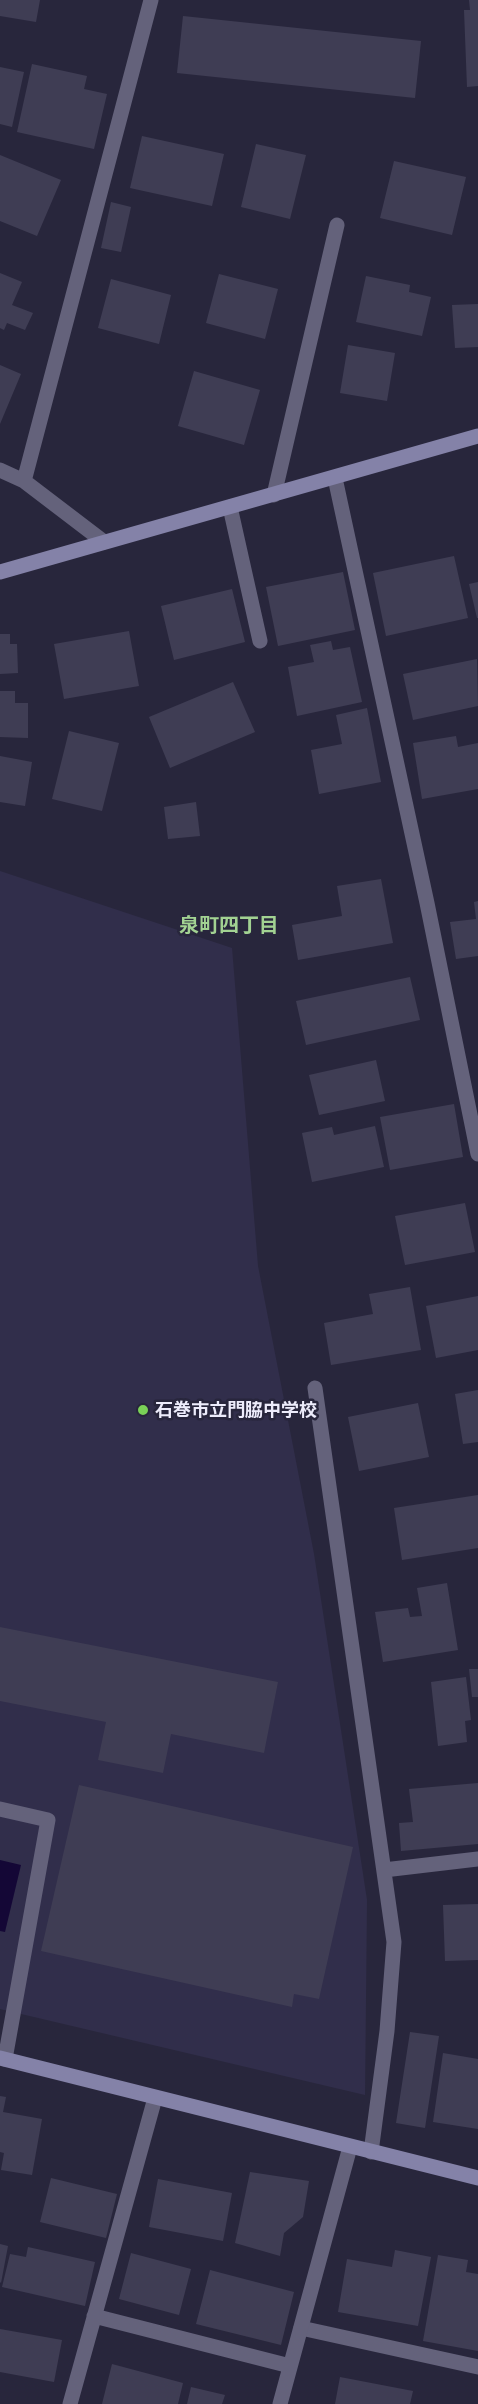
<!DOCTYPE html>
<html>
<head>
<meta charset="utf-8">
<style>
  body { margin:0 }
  canvas { display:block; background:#28263c }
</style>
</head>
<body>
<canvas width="478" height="2404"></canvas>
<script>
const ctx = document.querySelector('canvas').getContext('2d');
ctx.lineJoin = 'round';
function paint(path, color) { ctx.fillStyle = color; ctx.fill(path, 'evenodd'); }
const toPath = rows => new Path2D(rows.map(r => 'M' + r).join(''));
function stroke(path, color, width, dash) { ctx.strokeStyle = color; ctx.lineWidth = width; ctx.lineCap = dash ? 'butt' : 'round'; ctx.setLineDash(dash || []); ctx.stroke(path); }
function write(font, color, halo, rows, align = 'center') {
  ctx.font = font + ' "Golos Text","Noto Sans JP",sans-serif'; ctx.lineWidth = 5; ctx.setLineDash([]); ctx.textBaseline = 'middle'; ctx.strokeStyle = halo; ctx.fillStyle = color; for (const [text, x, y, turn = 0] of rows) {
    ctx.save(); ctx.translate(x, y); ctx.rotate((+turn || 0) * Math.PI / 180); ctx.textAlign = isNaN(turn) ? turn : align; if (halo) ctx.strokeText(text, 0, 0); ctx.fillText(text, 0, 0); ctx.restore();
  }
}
const built = toPath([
  [0,871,232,948,258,1266,314,1554,367,1900,365,2095,0,2009]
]);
const water = toPath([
  [0,1860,21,1865,5,1932,0,1931]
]);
const building = toPath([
  [0,0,40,0,36,22,0,16],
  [469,0,478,0,478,86,467,87,464,10,470,10],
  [183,16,421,41,415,98,177,73],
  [32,64,87,76,84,89,107,94,94,149,17,132],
  [0,67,24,72,12,127,0,124],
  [142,136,224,154,212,206,130,188],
  [256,144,306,155,290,219,241,207],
  [0,155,61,180,37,236,0,221],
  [394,161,466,177,452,235,380,218],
  [111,202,131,207,121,252,101,248],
  [0,273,22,282,12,305,33,313,25,330,7,323,4,330,0,328],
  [219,274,278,289,265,339,206,323],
  [366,276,410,285,409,292,431,297,422,336,356,322],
  [111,279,171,295,159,344,98,328],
  [478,304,478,347,455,348,452,305],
  [348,345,395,353,387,401,340,393],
  [0,365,21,374,0,424],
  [194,371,260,390,244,445,178,426],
  [454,556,468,618,386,636,373,573],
  [343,572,355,630,278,646,266,587],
  [478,582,478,618,477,618,469,584],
  [232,589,245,642,174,660,161,606],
  [129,631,139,686,64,699,54,644],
  [0,634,10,634,10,644,17,644,18,673,0,674],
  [331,641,333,650,350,647,362,702,297,716,288,667,314,662,310,645],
  [477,659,478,706,413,720,403,674],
  [233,682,255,732,170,768,149,717],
  [0,691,15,691,15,703,28,703,28,738,0,737],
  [367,708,381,782,319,794,311,750,342,744,336,715],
  [69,731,119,743,102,811,52,799],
  [456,736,458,747,478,743,478,789,422,799,413,743],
  [0,756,32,762,25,806,0,802],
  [196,802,200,836,168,839,164,807],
  [381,879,393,943,298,960,292,925,342,916,337,886],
  [478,901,478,956,456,959,450,922,476,919,474,902],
  [410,977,420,1020,306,1045,296,1001],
  [376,1060,385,1101,319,1115,309,1075],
  [454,1104,463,1157,390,1170,380,1117],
  [375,1126,384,1167,312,1182,302,1133,332,1127,334,1135],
  [465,1203,475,1252,405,1265,395,1216],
  [410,1287,421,1350,331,1365,324,1323,373,1314,369,1294],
  [478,1296,478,1350,436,1358,426,1306],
  [478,1390,478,1442,463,1444,455,1394],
  [418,1403,429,1457,359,1471,348,1417],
  [478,1495,478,1548,402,1560,394,1508],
  [447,1583,458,1650,383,1662,375,1612,408,1608,410,1617,422,1616,417,1588],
  [0,1627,278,1682,264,1753,171,1734,163,1773,98,1760,106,1722,0,1701],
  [469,1669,478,1669,478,1697,472,1697],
  [466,1677,471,1720,465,1721,467,1742,438,1746,431,1682],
  [478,1783,478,1844,401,1851,399,1823,413,1822,409,1789],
  [79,1785,353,1847,319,1999,294,1994,292,2007,41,1951],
  [478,1904,478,1960,445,1961,443,1905],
  [410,2032,439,2036,425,2128,396,2123],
  [443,2053,478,2059,478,2129,433,2122],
  [0,2096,6,2097,3,2112,42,2119,32,2175,1,2170,4,2153,0,2152],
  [250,2172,309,2181,303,2217,284,2233,280,2256,235,2243],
  [51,2178,117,2194,106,2238,40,2222],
  [158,2179,232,2193,223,2241,149,2227],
  [0,2244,8,2246,1,2283,0,2282],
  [28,2247,95,2262,85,2306,2,2287,10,2254,26,2257],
  [395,2250,431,2257,418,2326,338,2312,347,2259,392,2267],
  [131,2253,191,2269,179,2315,119,2299],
  [438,2255,468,2260,466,2272,478,2274,478,2351,423,2341],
  [210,2270,294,2292,281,2345,196,2324],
  [0,2329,62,2340,54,2382,0,2372],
  [112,2364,183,2383,178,2404,102,2404],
  [340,2377,413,2391,410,2404,335,2404],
  [191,2387,225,2395,222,2404,187,2404]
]);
const lane = toPath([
  [335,478,427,903,478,1154],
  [274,495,337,225],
  [230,507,260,641],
  [315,1388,394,1942,387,2031,371,2152],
  [0,1809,48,1820,5,2059],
  [384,1870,478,1859],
  [301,2328,478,2367]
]);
const street = toPath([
  [0,470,24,481,104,542],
  [24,481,151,0],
  [94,2316,290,2366],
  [70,2404,155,2098],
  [280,2404,350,2147]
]);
const secondary = toPath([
  [0,572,478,436],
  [0,2058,478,2178]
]);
const markers = [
  [143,1410,6,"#7ad157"]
];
const poiNames = [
  ["石巻市立門脇中学校",155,1410]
];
const neighbourhoodNames = [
  ["泉町四丁目",229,926]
];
paint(built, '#312e4b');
paint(water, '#140736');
paint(building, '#3f3d54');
stroke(lane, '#64627b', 15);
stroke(street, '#64627b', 15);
stroke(secondary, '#8482a8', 15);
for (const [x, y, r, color] of markers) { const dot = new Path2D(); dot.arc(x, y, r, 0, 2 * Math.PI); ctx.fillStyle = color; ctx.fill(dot); stroke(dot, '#28263c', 2); }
write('bold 18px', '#edecfb', '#28263c', poiNames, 'left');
write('bold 20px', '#a2d292', '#28263c', neighbourhoodNames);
</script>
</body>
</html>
